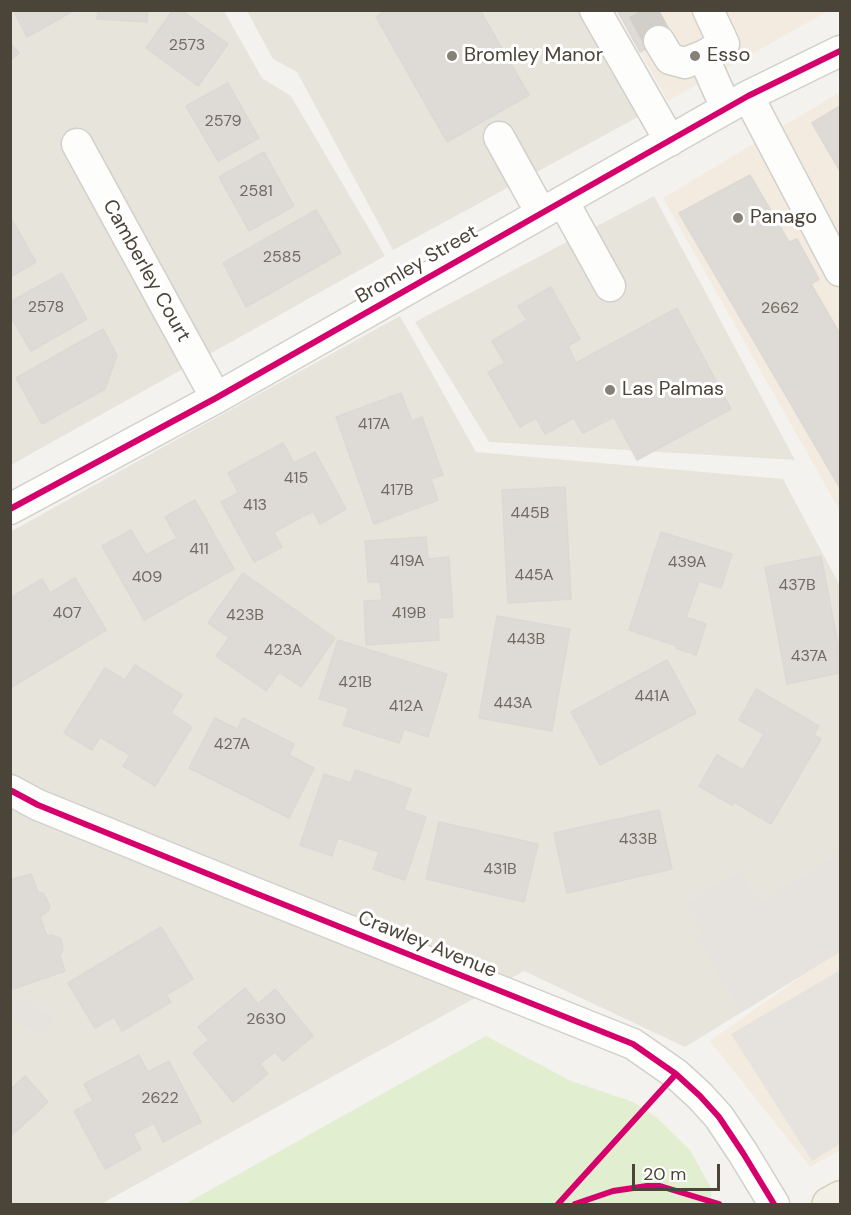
<!DOCTYPE html>
<html>
<head>
<meta charset="utf-8">
<style>
  body { margin:0 }
  #map { position:relative; width:851px; height:1215px; overflow:hidden; background:#f4f2ee; font-family:"DM Sans",sans-serif }
  canvas { display:block }
  .frame { position:absolute; inset:0; border:12px solid #4b4439; pointer-events:none }
  .scale { position:absolute; left:632px; top:1164px; width:88px; height:27px; box-sizing:border-box; border:3px solid #4b4439; border-top:0; padding-left:8px; font-size:18px; line-height:21px; white-space:nowrap; color:#4b4439; -webkit-text-stroke:4px #fff; paint-order:stroke }
</style>
</head>
<body>
<div id="map">
<canvas width="851" height="1215"></canvas>
<div class="frame"></div>
<div class="scale">20 m</div>
</div>
<script>
const ctx = document.querySelector('canvas').getContext('2d');
ctx.lineJoin = 'round';
function paint(path, color) { ctx.fillStyle = color; ctx.fill(path, 'evenodd'); }
const toPath = rows => new Path2D(rows.map(r => 'M' + r).join(''));
function stroke(path, color, width, dash) { ctx.strokeStyle = color; ctx.lineWidth = width; ctx.lineCap = dash ? 'butt' : 'round'; ctx.setLineDash(dash || []); ctx.stroke(path); }
function write(font, color, halo, rows, align = 'center') {
  ctx.font = font + ' "DM Sans",sans-serif'; ctx.lineWidth = 6; ctx.setLineDash([]); ctx.textBaseline = 'middle'; ctx.strokeStyle = halo; ctx.fillStyle = color; for (const [text, x, y, turn = 0] of rows) {
    ctx.save(); ctx.translate(x, y); ctx.rotate((+turn || 0) * Math.PI / 180); ctx.textAlign = isNaN(turn) ? turn : align; if (halo) ctx.strokeText(text, 0, 0); ctx.fillText(text, 0, 0); ctx.restore();
  }
}
const residential = toPath([
  [11,11,224,11,262,78,291,96,385,256,11,465],
  [247,11,605,11,662,104,393,250,297,72,273,59],
  [654,196,795,460,489,442,415,322],
  [400,316,476,452,783,479,840,586,840,952,685,1047,524,971,101,1204,11,1204,10,532]
]);
const commercial = toPath([
  [617,11,828,11,668,101],
  [840,92,840,511,663,198],
  [840,949,840,1150,810,1167,710,1041]
]);
const green = toPath([
  [486,1036,571,1081,633,1102,656,1117,690,1150,711,1188,711,1204,185,1204]
]);
const parking = toPath([
  [840,853,840,952,742,1012,696,937,704,932,686,903,740,870,760,902],
  [840,970,840,1144,812,1161,731,1034],
  [22,997,55,1018,41,1037,11,1016,11,1005]
]);
const building = toPath([
  [13,10,75,10,27,37,13,10],
  [98,10,148,10,147,22,97,19,98,10],
  [173,10,181,10,228,44,198,86,146,48,173,10],
  [387,10,480,10,529,95,447,142,376,17,387,10],
  [617,10,653,10,667,37,640,52,617,10],
  [10,43,19,53,10,61,10,43],
  [228,83,259,138,218,161,186,106,228,83],
  [840,106,840,171,812,123,840,106],
  [264,152,294,206,249,231,219,177,264,152],
  [750,175,789,242,797,239,819,279,811,284,840,334,840,488,679,213,750,175],
  [316,210,341,253,246,307,223,263,316,210],
  [10,216,36,262,10,277,10,216],
  [62,273,87,319,31,351,10,315,10,302,62,273],
  [551,287,580,339,568,346,576,363,677,308,731,409,637,460,614,417,583,433,574,418,545,434,536,418,520,427,488,372,505,363,492,341,527,320,518,306,551,287],
  [103,329,117,355,105,389,42,424,16,378,103,329],
  [401,393,412,421,422,417,443,475,431,479,438,500,374,524,336,417,401,393],
  [283,443,294,463,315,452,346,509,320,524,313,511,274,532,282,547,254,562,221,502,238,493,228,473,283,443],
  [565,487,571,599,508,603,502,490,565,487],
  [195,500,234,569,144,620,102,546,131,530,146,555,177,538,165,517,195,500],
  [661,532,732,554,721,588,699,581,686,617,706,624,696,655,676,648,677,646,629,630,661,532],
  [426,537,428,559,449,557,453,617,438,618,439,640,366,645,364,601,382,600,380,582,368,582,365,541,426,537],
  [821,556,840,654,840,673,787,684,765,567,821,556],
  [243,573,335,638,301,687,279,672,266,691,216,656,229,638,208,623,243,573],
  [75,578,106,630,10,688,10,598,42,579,50,593,75,578],
  [497,616,570,629,552,731,479,718,497,616],
  [338,640,447,674,428,737,404,729,399,743,343,725,349,708,319,699,338,640],
  [667,660,696,713,600,765,571,712,667,660],
  [135,665,182,695,171,713,192,727,155,786,123,766,130,755,100,737,92,750,64,733,105,668,125,680,135,665],
  [756,689,819,726,814,735,821,739,771,824,734,802,732,805,699,786,717,755,743,770,764,734,739,720,756,689],
  [215,718,237,729,243,718,294,744,289,755,314,768,289,818,189,768,215,718],
  [355,770,411,789,404,810,426,817,405,880,373,869,379,852,338,838,332,856,300,845,324,774,351,783,355,770],
  [659,810,672,869,567,893,554,833,659,810],
  [439,822,538,844,524,902,426,879,439,822],
  [31,874,38,892,43,893,48,902,50,906,48,911,40,917,47,936,52,935,61,939,63,950,60,956,65,971,10,990,10,880,31,874],
  [161,927,193,979,166,995,171,1002,122,1031,114,1017,95,1028,68,983,161,927],
  [245,988,258,1004,275,989,313,1036,283,1061,275,1052,260,1064,268,1074,233,1102,193,1053,209,1040,198,1027,245,988],
  [139,1055,148,1072,169,1061,201,1122,163,1142,154,1123,133,1134,141,1149,105,1169,74,1111,93,1101,84,1084,139,1055],
  [25,1076,48,1102,10,1137,10,1090,25,1076]
]);
const minorTunnel = toPath([
  [642,10,659,41]
]);
const minor = toPath([
  [595,10,670,141],
  [708,10,724,44,703,56,726,108],
  [659,41,670,59,685,63,703,56],
  [748,96,840,271],
  [499,137,541,213],
  [77,144,216,398],
  [563,201,610,286],
  [10,509,216,398,748,96,840,51],
  [10,790,38,805,255,893,633,1044,676,1074,700,1096,719,1117,743,1153,774,1204]
]);
const major = toPath([
  [829,1204,840,1198]
]);
const cycleway = toPath([
  [10,509,216,398,748,96,840,51],
  [10,790,38,805,255,893,633,1044,676,1074,700,1096,719,1117,743,1153,774,1204],
  [558,1204,676,1074],
  [575,1204,613,1191,647,1186,660,1186,719,1204]
]);
const markers = [
  [452,56,6,"#868178"],
  [695,56,6,"#868178"],
  [738,218,6,"#868178"],
  [610,390,6,"#868178"]
];
const numberNames = [
  ["2573",187,46],
  ["2579",223,122],
  ["2581",256,192],
  ["2585",282,258],
  ["2578",46,308],
  ["2662",780,309],
  ["417A",374,425],
  ["415",296,479],
  ["417B",397,491],
  ["413",255,506],
  ["445B",530,514],
  ["411",199,550],
  ["419A",407,562],
  ["439A",687,563],
  ["445A",534,576],
  ["409",147,578],
  ["437B",797,586],
  ["407",67,614],
  ["419B",409,614],
  ["423B",245,616],
  ["443B",526,640],
  ["423A",283,651],
  ["437A",809,657],
  ["421B",355,683],
  ["441A",652,697],
  ["443A",513,704],
  ["412A",406,707],
  ["427A",232,745],
  ["433B",638,840],
  ["431B",500,870],
  ["2630",266,1020],
  ["2622",160,1099]
];
const poiNames = [
  ["Bromley Manor",464,56],
  ["Esso",707,56],
  ["Panago",750,218],
  ["Las Palmas",622,390]
];
const streetNames = [
  ["Bromley Street",417,265,-30],
  ["Camberley Court",146,271,61],
  ["Crawley Avenue",427,945,22]
];
paint(residential, '#e7e4dc');
paint(commercial, '#f3ebdf');
paint(green, '#e1eecf');
paint(parking, '#e6e3df');
paint(building, '#dedbd6');
stroke(building, '#dcd9d4', 1.5);
stroke(minorTunnel, '#d2cfca', 30, [30, 15]);
stroke(minor, '#d2d0cb', 33);
stroke(major, '#d6cebb', 36);
stroke(minor, '#fdfdfc', 30);
stroke(major, '#f2efe6', 33);
stroke(cycleway, '#d6006c', 6);
for (const [x, y, r, color] of markers) { const dot = new Path2D(); dot.arc(x, y, r, 0, 2 * Math.PI); ctx.fillStyle = color; ctx.fill(dot); stroke(dot, '#fff', 2); }
write('16px', '#706a61', null, numberNames);
write('20px', '#4b4439', '#fff', poiNames, 'left');
write('20px', '#4b4439', '#fff', streetNames);
</script>
</body>
</html>
